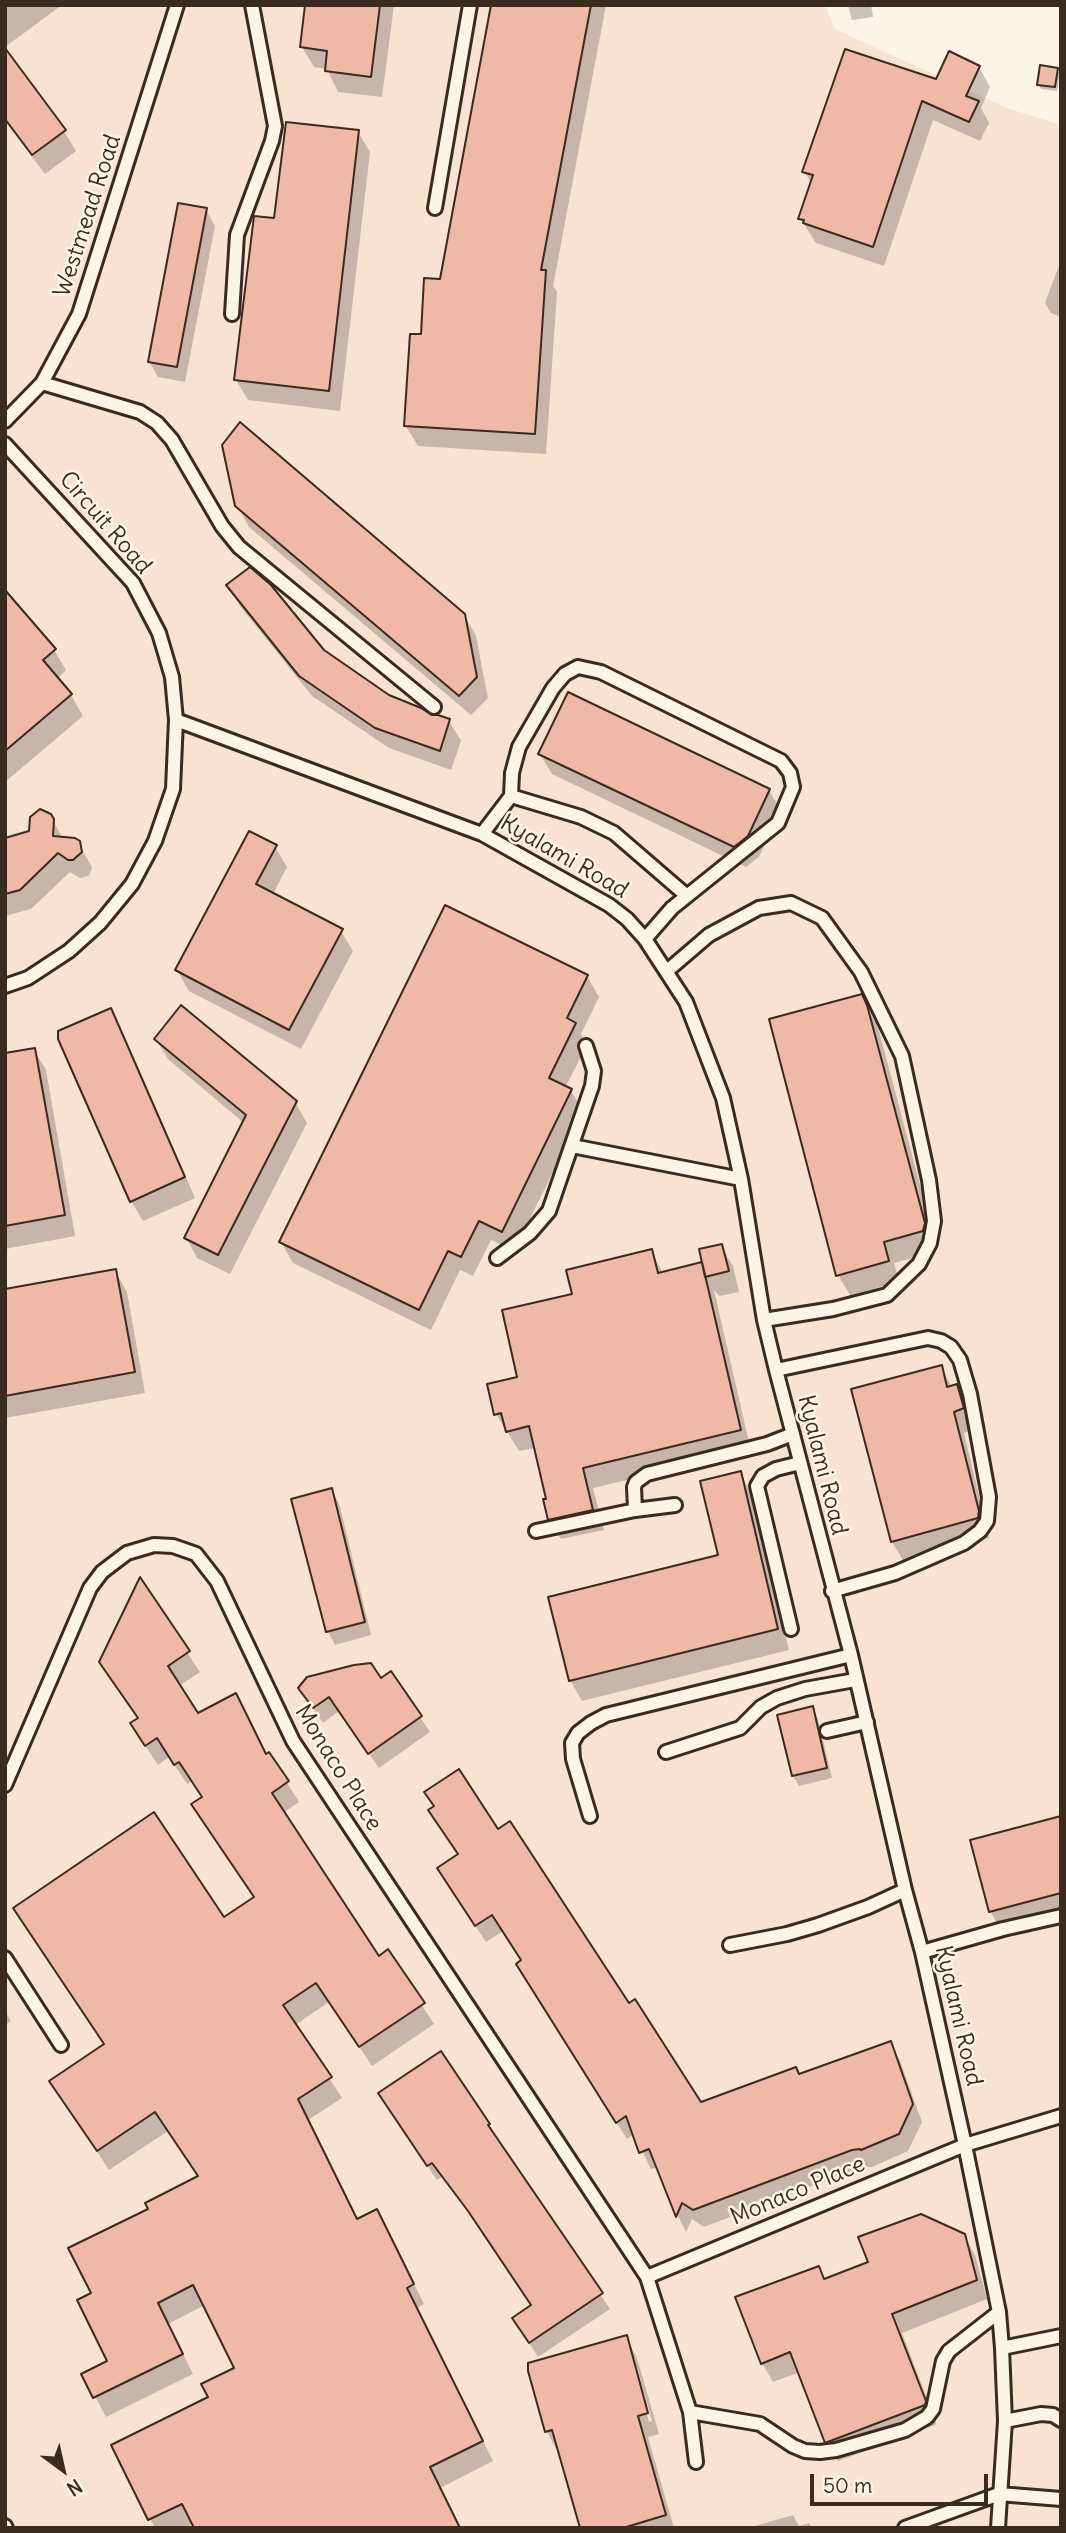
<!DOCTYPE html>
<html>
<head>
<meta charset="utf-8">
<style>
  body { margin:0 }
  #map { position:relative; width:1066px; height:2533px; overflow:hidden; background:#fcf5e5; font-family:Delius,sans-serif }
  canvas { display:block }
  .frame { position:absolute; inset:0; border:7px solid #3b2a1e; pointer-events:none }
  .north { position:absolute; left:28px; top:2435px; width:70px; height:70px; -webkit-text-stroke:5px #fcf5e5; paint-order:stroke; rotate:147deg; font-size:19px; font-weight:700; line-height:28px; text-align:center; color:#3b2a1e }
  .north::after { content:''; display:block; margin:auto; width:24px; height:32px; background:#3b2a1e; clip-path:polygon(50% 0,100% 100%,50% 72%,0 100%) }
  .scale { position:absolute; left:810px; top:2474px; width:178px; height:32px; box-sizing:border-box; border:4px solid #3b2a1e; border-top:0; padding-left:9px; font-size:21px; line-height:24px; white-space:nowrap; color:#3b2a1e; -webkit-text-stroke:5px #fcf5e5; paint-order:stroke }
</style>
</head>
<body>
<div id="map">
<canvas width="1066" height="2533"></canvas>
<div class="frame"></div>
<div class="north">N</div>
<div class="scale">50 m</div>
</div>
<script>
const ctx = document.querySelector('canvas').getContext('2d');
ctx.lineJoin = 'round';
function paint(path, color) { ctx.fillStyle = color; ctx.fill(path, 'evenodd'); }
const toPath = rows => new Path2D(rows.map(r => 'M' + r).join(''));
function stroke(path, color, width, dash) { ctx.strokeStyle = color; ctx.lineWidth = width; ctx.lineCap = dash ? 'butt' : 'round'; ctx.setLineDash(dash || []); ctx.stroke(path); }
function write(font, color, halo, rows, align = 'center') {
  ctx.font = font + ' Delius,sans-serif'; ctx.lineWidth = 5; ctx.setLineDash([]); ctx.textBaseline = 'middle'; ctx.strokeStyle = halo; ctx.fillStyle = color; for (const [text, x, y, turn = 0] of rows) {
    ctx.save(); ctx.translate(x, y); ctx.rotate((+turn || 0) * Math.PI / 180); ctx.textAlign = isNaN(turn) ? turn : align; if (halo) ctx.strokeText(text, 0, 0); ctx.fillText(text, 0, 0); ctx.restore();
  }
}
const built = toPath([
  [5,5,825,5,835,29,1007,108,1061,125,1061,2528,5,2528]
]);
const shadow = toPath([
  [5,5,62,5,5,47],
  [307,5,394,5,382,97,338,92,327,69,314,67,302,47],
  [493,5,606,5,553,286,557,292,546,454,418,446,406,426,422,336,442,281],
  [848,5,871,5,873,17,852,20],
  [5,51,64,131,76,151,45,174,5,121],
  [979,67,990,87,981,108,989,123,980,141,933,120,884,266,816,243,800,218,812,184,804,171,936,82],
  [1057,69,1060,74,1057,91,1041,89,1039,85],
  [358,132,370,152,340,411,248,400,236,380],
  [206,210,215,226,185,382,158,377,149,361],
  [1061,260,1061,317,1051,313,1045,303],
  [237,505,464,615,476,636,488,698,471,715,249,527],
  [228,585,388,697,431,717,449,721,461,741,451,770,389,748,312,696,240,606],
  [5,592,54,650,66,670,57,679,71,695,83,716,5,782],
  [540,754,769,790,781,811,759,857,746,867,552,774],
  [50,815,63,839,81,848,92,867,89,876,80,878,70,872,31,909,5,916,5,839,31,833],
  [275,847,287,867,273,894,341,931,353,951,301,1049,189,991,177,970],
  [587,976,599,997,581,1034,587,1045,565,1088,571,1091,583,1111,514,1251,491,1240,473,1276,460,1270,431,1330,293,1263,281,1242],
  [861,996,878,1027,936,1245,934,1252,894,1263,899,1282,850,1295,838,1275],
  [110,1010,122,1031,195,1198,143,1221,131,1201],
  [156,1039,295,1102,307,1123,230,1274,197,1258,186,1237,244,1123,168,1059],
  [34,1050,46,1070,75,1236,5,1249,5,1055],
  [721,1246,733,1266,739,1292,719,1296,714,1290,751,1451,593,1488,604,1530,561,1539,549,1519,548,1500,535,1448,519,1451,496,1414,574,1295,651,1251,663,1273,701,1264],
  [115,1271,127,1292,145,1393,5,1418,5,1291],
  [941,1367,952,1387,956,1386,968,1407,974,1429,964,1433,989,1538,904,1562,892,1542,853,1390],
  [740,1473,751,1494,789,1650,582,1701,570,1680,720,1557],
  [331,1490,339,1503,371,1635,335,1645,328,1631],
  [140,1581,200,1672,179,1686,198,1715,247,1715,267,1755,269,1754,299,1802,283,1813,378,1958,388,1952,434,2024,372,2066,329,2002,295,2025,342,2098,308,2120,358,2221,377,2211,388,2231,424,2304,417,2308,493,2461,440,2488,194,2523,184,2528,155,2528,113,2446,210,2398,236,2369,205,2305,168,2324,193,2374,106,2417,84,2375,110,2362,93,2294,150,2209,200,2177,168,2131,109,2170,52,2082,105,2046,224,1919,255,1898,205,1824,203,1798,192,1781,187,1784,169,1757,158,1765,144,1744,139,1720,113,1682],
  [391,1674,430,1732,379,1768,339,1711,323,1723,300,1688,381,1680],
  [812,1708,818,1719,832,1778,799,1786,793,1776],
  [1061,1817,1061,1916,1002,1932,990,1911],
  [498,1831,701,2104,799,2076,890,2043,900,2061,922,2122,908,2151,872,2167,862,2167,704,2227,692,2219,686,2232,678,2216,658,2167,651,2169,634,2134,627,2139,528,1982,523,1961,503,1931,486,1942,449,1886],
  [5,2011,11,2021,5,2025],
  [441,2053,489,2125,496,2140,610,2309,538,2357,523,2333,532,2306,479,2226,442,2177,437,2180,389,2109],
  [963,2235,975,2255,987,2299,902,2333,936,2422,935,2425,838,2461,827,2442,800,2372,773,2382,762,2363,818,2268,826,2280],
  [626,2338,637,2358,659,2434,648,2437,674,2528,582,2528,558,2452,547,2432,530,2371],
  [631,2357,634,2357,652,2421,649,2422],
  [793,2515,799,2526,809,2523,812,2528,748,2528]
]);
const building = toPath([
  [305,5,380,5,371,77,325,71,327,51,300,47,305,5],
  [491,5,591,5,541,270,546,270,535,434,404,426,410,334,421,334,424,278,440,279,491,5],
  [5,48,66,130,32,155,5,119,5,48],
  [845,49,936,79,949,51,980,66,966,96,979,101,969,122,922,101,873,247,803,223,804,220,798,219,813,175,802,172,845,49],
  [1040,65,1058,68,1055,87,1037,85,1040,65],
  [286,122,359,130,329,391,234,380,254,216,274,218,286,122],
  [178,203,207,208,177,367,148,362,178,203],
  [240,422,465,614,477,677,459,696,235,506,222,445,240,422],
  [250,567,271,585,324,650,389,695,421,708,432,715,438,715,450,719,440,751,375,728,299,676,226,585,250,567],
  [5,590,56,649,43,660,72,694,5,751,5,590],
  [568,692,770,789,748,836,734,847,538,754,568,692],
  [40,809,51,814,54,819,53,836,75,838,80,841,82,852,73,860,68,860,58,853,20,890,5,894,5,838,29,831,30,817,40,809],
  [249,831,277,845,256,884,343,929,289,1030,175,970,249,831],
  [445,905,588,975,567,1018,576,1023,549,1078,572,1089,502,1232,479,1221,461,1257,448,1251,419,1310,279,1242,445,905],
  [862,994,867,1005,925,1223,923,1231,884,1242,889,1261,836,1276,769,1019,862,994],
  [181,1005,297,1101,218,1255,184,1238,246,1115,154,1039,181,1005],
  [111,1008,185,1177,130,1202,58,1039,58,1031,111,1008],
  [35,1048,65,1215,5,1226,5,1053,35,1048],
  [722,1244,729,1271,705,1277,699,1249,722,1244],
  [652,1249,658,1273,702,1262,741,1430,583,1468,593,1510,548,1520,543,1499,546,1499,529,1426,506,1432,501,1413,494,1415,487,1384,517,1377,502,1310,572,1294,566,1270,652,1249],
  [116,1269,135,1372,5,1396,5,1289,116,1269],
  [942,1365,947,1387,957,1384,964,1408,954,1412,979,1511,978,1518,891,1542,851,1389,942,1365],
  [741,1471,778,1629,569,1681,548,1597,718,1555,700,1481,741,1471],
  [332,1488,365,1622,326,1632,291,1499,332,1488],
  [140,1577,190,1651,168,1666,198,1713,236,1693,266,1754,269,1752,289,1781,272,1793,379,1956,388,1949,425,2003,359,2047,316,1983,283,2005,332,2077,298,2099,357,2219,377,2209,414,2284,407,2288,483,2441,430,2467,460,2528,194,2528,182,2504,148,2520,111,2445,208,2397,201,2384,234,2368,193,2285,158,2303,183,2354,93,2398,81,2374,107,2361,77,2300,91,2293,68,2248,148,2209,145,2203,198,2176,155,2112,97,2151,49,2081,104,2044,13,1908,154,1812,224,1917,254,1897,191,1804,202,1797,179,1762,174,1765,157,1738,145,1746,130,1723,138,1718,99,1662,140,1577],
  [371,1663,381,1678,391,1671,422,1716,368,1754,329,1697,313,1708,298,1688,307,1677,354,1665,371,1663],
  [813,1706,827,1768,792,1776,777,1715,813,1706],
  [459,1769,498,1829,510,1821,629,2003,635,1999,701,2102,796,2067,799,2074,891,2041,913,2104,899,2134,861,2150,860,2149,852,2150,693,2210,682,2203,676,2217,649,2149,639,2153,626,2116,616,2123,516,1964,521,1960,492,1915,475,1926,437,1868,458,1854,428,1810,434,1806,424,1792,459,1769],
  [1061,1816,1061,1893,989,1912,970,1840,1061,1816],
  [441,2051,490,2124,488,2125,603,2293,529,2343,512,2318,531,2305,468,2211,432,2163,427,2166,378,2093,441,2051],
  [921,2214,965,2234,977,2280,892,2314,926,2401,925,2405,825,2443,790,2352,761,2364,735,2297,819,2266,824,2279,868,2262,858,2237,921,2214],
  [627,2335,648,2413,638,2416,666,2515,623,2528,580,2528,552,2430,545,2432,528,2371,528,2363,627,2335]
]);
const lane = toPath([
  [435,208,470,5],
  [232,314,237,235,272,141,275,126,252,5],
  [42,383,140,412,157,423,172,440,222,526,239,547,434,707],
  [5,421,42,383,79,314,177,5],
  [5,444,133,583,159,633,172,677,176,720,173,789,155,841,132,884,100,923,69,951,28,978,5,986],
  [176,720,482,834,609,905,627,919,645,939,686,1002,723,1098,741,1179,764,1320,776,1370,851,1655,905,1890,922,1952,965,2145,999,2312,1002,2348,1005,2421,998,2528],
  [511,796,581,817,614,833,687,896],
  [482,834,511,796,512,773,519,747,553,688,565,674,578,667,601,672,781,761,790,773,793,787,778,823,672,908,645,939],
  [667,971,709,935,759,908,791,903,822,918,861,972,902,1056,929,1180,934,1221,930,1243,919,1264,887,1295,833,1309,764,1320],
  [572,1146,741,1179],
  [497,1258,530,1233,549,1211,592,1086,594,1071,586,1046],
  [776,1370,928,1338,941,1341,951,1347,960,1360,970,1394,989,1497,987,1521,980,1531,964,1543,895,1573,832,1591],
  [635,1510,634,1487,636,1482,647,1474,767,1444,793,1434],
  [536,1531,635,1510,675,1505],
  [791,1629,757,1486,763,1476,776,1469,800,1463],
  [827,1731,867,1722],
  [666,1752,740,1728,761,1707,777,1698,805,1689,855,1680],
  [5,1785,90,1588,102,1572,127,1553,154,1545,173,1546,196,1554,217,1581,293,1741,647,2277,690,2412,696,2462],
  [590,1816,573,1759,572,1743,578,1733,591,1723,606,1715,851,1655],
  [730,1945,787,1934,818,1925,868,1907,905,1890],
  [922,1952,1003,1929,1061,1916],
  [5,1958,61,2045],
  [647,2277,965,2145,1061,2116],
  [1002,2348,1061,2336],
  [690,2412,760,2424,793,2446,805,2451,820,2452,836,2450,905,2430,927,2417,933,2409,943,2361,949,2351,999,2312],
  [1005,2421,1041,2414,1053,2415,1061,2420],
  [5,2526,6,2528],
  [905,2528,999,2494,1061,2499]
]);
const streetNames = [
  ["Westmead Road",88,216,-72],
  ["Circuit Road",105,523,49],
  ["Kyalami Road",564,857,30],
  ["Kyalami Road",822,1465,76],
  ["Monaco Place",338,1768,58],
  ["Kyalami Road",958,2016,77],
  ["Monaco Place",798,2191,-23]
];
paint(built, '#f8e3d2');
paint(shadow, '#0003');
paint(building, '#f0b8a6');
stroke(building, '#3b2a1e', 2);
stroke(lane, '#3b2a1e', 18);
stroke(lane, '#fcf5e5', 12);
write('23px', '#3b2a1e', '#fcf5e5', streetNames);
</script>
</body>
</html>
